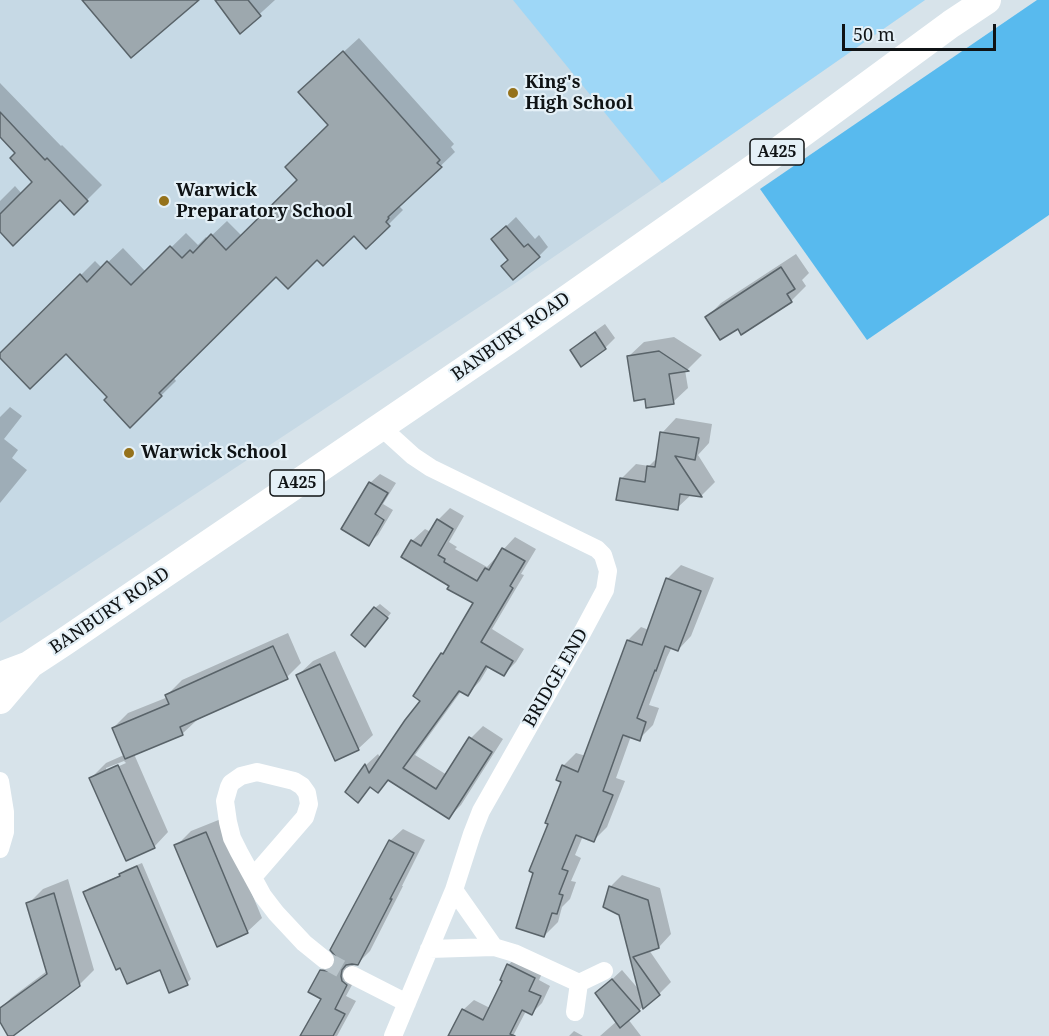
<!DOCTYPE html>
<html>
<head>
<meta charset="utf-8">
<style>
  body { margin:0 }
  #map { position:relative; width:1049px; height:1036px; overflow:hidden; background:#d7e3ea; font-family:"Noto Serif",serif }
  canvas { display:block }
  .scale { position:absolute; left:842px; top:24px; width:154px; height:27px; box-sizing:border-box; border:3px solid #0f1315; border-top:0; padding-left:8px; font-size:18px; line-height:21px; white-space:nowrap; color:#0f1315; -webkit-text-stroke:4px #e4f0f7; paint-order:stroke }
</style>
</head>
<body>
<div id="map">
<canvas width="1049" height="1036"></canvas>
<div class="scale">50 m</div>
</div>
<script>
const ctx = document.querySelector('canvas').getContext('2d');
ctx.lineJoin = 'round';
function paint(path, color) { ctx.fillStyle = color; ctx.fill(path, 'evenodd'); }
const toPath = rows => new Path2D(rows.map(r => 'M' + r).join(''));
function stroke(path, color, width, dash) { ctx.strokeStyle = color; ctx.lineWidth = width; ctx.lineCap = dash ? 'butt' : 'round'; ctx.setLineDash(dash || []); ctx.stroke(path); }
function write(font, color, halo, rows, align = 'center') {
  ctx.font = font + ' "Noto Serif",serif'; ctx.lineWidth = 4.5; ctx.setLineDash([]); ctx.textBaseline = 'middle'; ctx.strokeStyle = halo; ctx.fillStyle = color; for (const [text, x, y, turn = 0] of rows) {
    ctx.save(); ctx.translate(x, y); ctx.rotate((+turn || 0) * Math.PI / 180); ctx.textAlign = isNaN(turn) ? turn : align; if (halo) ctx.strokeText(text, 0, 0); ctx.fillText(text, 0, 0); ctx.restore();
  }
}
const built = toPath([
  [0,0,925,0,662,183,514,284,0,623]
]);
const green = toPath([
  [513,0,925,0,662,183]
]);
const forest = toPath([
  [1037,0,1049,0,1049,215,867,340,760,189]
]);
const shadow = toPath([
  [217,0,275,0,241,31],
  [359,38,454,144,451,147,455,152,399,206,403,210,366,247,354,234,317,258,276,275,173,377,176,381,130,426,110,397,66,352,0,356,95,261,102,268,123,248,146,272,186,233,198,245,206,237,208,239,227,221,242,236,299,180,330,124,315,78],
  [0,83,61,146,62,145,102,185,74,213,60,198,0,230,0,201,15,186,22,194,34,182,17,153,0,135],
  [516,217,535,239,539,235,548,247,539,256,510,259,493,239],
  [796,254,809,273,802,280,806,286,791,301,738,327,707,317,721,303],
  [605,324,615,338,605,348,572,350,581,341],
  [674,337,702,355,688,369,685,370,688,388,673,402,646,397,629,356,644,342],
  [10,407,22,416,4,439,18,450,12,458,27,470,0,503,0,417],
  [676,418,712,424,709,443,698,455,715,482,701,496,692,494,677,508,621,479,636,464,649,466,658,457,662,433],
  [380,474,396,483,383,504,393,510,378,535,368,544,370,483],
  [450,508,464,516,449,542,457,547,455,549,487,567,515,537,536,549,521,574,524,575,492,629,524,649,516,662,504,674,489,666,480,681,468,694,462,690,415,755,447,775,471,738,483,726,503,739,461,805,449,817,389,779,378,791,372,786,358,801,347,792,366,765,378,754,381,759,422,701,442,654,449,648,475,603,451,585,412,541,425,529,431,532,438,520],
  [681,565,714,578,691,636,678,650,672,647,667,657,649,705,659,708,653,725,639,739,631,736,616,778,625,781,607,827,594,840,583,836,575,855,581,858,571,881,576,882,570,899,562,907,558,922,544,936,550,823,563,781,563,766,576,753,586,756,628,640,641,627,649,630,668,578],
  [380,604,391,613,369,640,375,608],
  [288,633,301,663,287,677,197,720,182,734,134,754,168,832,154,847,91,778,106,763,124,755,113,728,128,713,168,697,167,695,182,680],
  [124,761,126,763,106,772,106,768],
  [335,651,373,735,358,749,298,675,313,661],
  [221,819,262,918,247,932,176,846,191,831],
  [403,829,425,840,402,886,403,886,370,951,357,964,353,962,354,968,359,972,346,996,356,1001,337,1036,302,1036,323,998,321,971,334,958,339,958,390,841],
  [142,863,191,979,187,983,160,968,84,893,89,888,121,875,125,870],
  [622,875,660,888,671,934,659,947,649,950,671,982,659,994,628,1019,641,1036,600,1036,617,1021,607,984,622,970,641,992,620,914,610,887],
  [68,879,94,970,79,985,10,1036,0,1019,0,1009,11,998,47,971,28,904,43,889],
  [519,955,545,967,539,980,550,986,542,1003,532,1013,526,1011,513,1036,448,1036,453,1030,463,1010,474,1000,490,1008,504,980,508,965],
  [574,1031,583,1036,569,1036]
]);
const building = toPath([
  [82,0,199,0,131,58,82,0],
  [215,0,248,0,261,16,240,34,215,0],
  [343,51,440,160,437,163,442,167,388,217,389,218,386,222,390,226,366,249,354,236,323,266,317,260,288,289,276,277,159,393,162,396,130,428,104,400,107,397,66,354,30,389,0,358,0,353,80,274,87,282,107,261,131,285,170,246,182,258,190,250,193,253,211,234,226,250,297,180,285,167,328,125,298,92,343,51],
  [0,112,45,160,47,158,88,201,74,215,60,200,13,246,0,232,0,214,32,182,10,158,15,153,0,137,0,112],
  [506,226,524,247,528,244,540,257,513,280,501,266,508,260,491,239,506,226],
  [781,267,795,289,787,294,792,302,741,335,738,329,720,340,705,317,781,267],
  [595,332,606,349,581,367,570,350,595,332],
  [659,351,689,371,669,374,674,404,646,408,645,399,634,401,627,356,659,351],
  [660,432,699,438,695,460,675,456,702,497,680,494,678,510,616,500,620,478,645,482,647,466,655,467,660,432],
  [369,482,388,493,375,514,384,520,369,546,341,529,369,482],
  [437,519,453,529,438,555,445,559,444,562,477,581,485,568,489,570,502,548,525,561,510,586,513,588,481,642,513,661,504,676,486,666,468,696,459,691,403,768,436,789,469,737,492,752,449,819,388,780,378,793,370,787,358,803,345,792,365,764,369,773,405,720,420,701,413,696,441,653,443,654,473,603,447,589,449,586,401,557,411,540,421,546,437,519],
  [666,578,701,591,678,651,665,646,656,671,655,670,637,718,646,722,640,741,623,735,603,791,613,795,594,842,576,835,562,869,568,871,559,894,563,895,557,914,552,913,544,937,516,928,533,873,529,871,548,824,545,823,561,782,556,780,562,765,578,772,627,640,642,645,666,578],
  [374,607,388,618,365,647,351,635,374,607],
  [273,646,288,679,180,727,183,735,125,759,112,728,169,704,165,695,273,646],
  [320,664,359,750,335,761,296,675,320,664],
  [118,765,155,848,126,861,89,778,118,765],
  [206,832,248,933,217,947,174,845,206,832],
  [389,840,414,853,390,899,392,899,358,965,352,964,346,965,342,970,341,976,342,981,347,985,335,1009,345,1014,333,1036,300,1036,321,999,308,992,320,970,328,971,334,967,336,962,336,957,330,950,389,840],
  [137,866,188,985,169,993,160,970,127,984,120,968,116,970,83,892,120,876,119,874,137,866],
  [609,886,648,900,659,948,633,957,660,995,643,1009,619,915,603,907,609,886],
  [54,893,80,986,13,1036,8,1036,0,1022,0,1008,47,974,26,903,54,893],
  [507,964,535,978,529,991,541,996,532,1015,522,1010,510,1034,515,1036,448,1036,462,1009,483,1020,502,981,500,980,507,964],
  [612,979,640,1011,620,1028,595,993,612,979]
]);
const streetTunnel = toPath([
  [325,960,352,975]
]);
const street = toPath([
  [381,427,413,456,431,468,597,549,603,555,608,571,605,590,582,633,481,811,472,834,454,890,393,1036],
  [0,781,5,812,5,832,0,849],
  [253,877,305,817,309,804,307,793,302,786,294,781,257,772,241,776,231,783,229,787,225,801,228,822,232,838,239,852,263,896,276,913,304,943,325,960],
  [454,890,494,947],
  [429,949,494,947,514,953,579,983],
  [352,975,407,1003],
  [575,1012,579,983,604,971]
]);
const primary = toPath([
  [0,676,29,665,64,642,510,339,774,154,951,24,987,0],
  [0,700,28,667]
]);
const markers = [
  [513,93,6,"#95721b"],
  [164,201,6,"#95721b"],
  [129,453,6,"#95721b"]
];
const shields = [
  [777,152,54],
  [297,483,54]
];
const shieldNames = [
  ["A425",777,152],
  ["A425",297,483]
];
const poiNames = [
  ["King's",525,83],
  ["High School",525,104],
  ["Warwick",176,191],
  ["Preparatory School",176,212],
  ["Warwick School",141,453]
];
const streetNames = [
  ["BANBURY ROAD",511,337,-35],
  ["BANBURY ROAD",110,611,-34],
  ["BRIDGE END",556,678,-60]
];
paint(built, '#c6d9e5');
paint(green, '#9ed7f7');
paint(forest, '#58baee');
paint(shadow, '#0003');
paint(building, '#9da8ae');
stroke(building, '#596369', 1.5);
stroke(streetTunnel, '#b9c4ca', 18, [18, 9]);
stroke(street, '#fff', 18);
stroke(primary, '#fff', 28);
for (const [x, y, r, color] of markers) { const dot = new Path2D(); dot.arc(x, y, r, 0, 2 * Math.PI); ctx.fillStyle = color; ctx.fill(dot); stroke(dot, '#e4f0f7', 2); }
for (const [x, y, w] of shields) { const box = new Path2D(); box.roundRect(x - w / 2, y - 13, w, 26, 4.5); ctx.fillStyle = '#e4f0f7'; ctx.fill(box); stroke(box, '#0f1315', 1.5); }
write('bold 16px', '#0f1315', null, shieldNames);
write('bold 18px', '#0f1315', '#e4f0f7', poiNames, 'left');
write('18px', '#0f1315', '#e4f0f7', streetNames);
</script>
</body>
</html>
